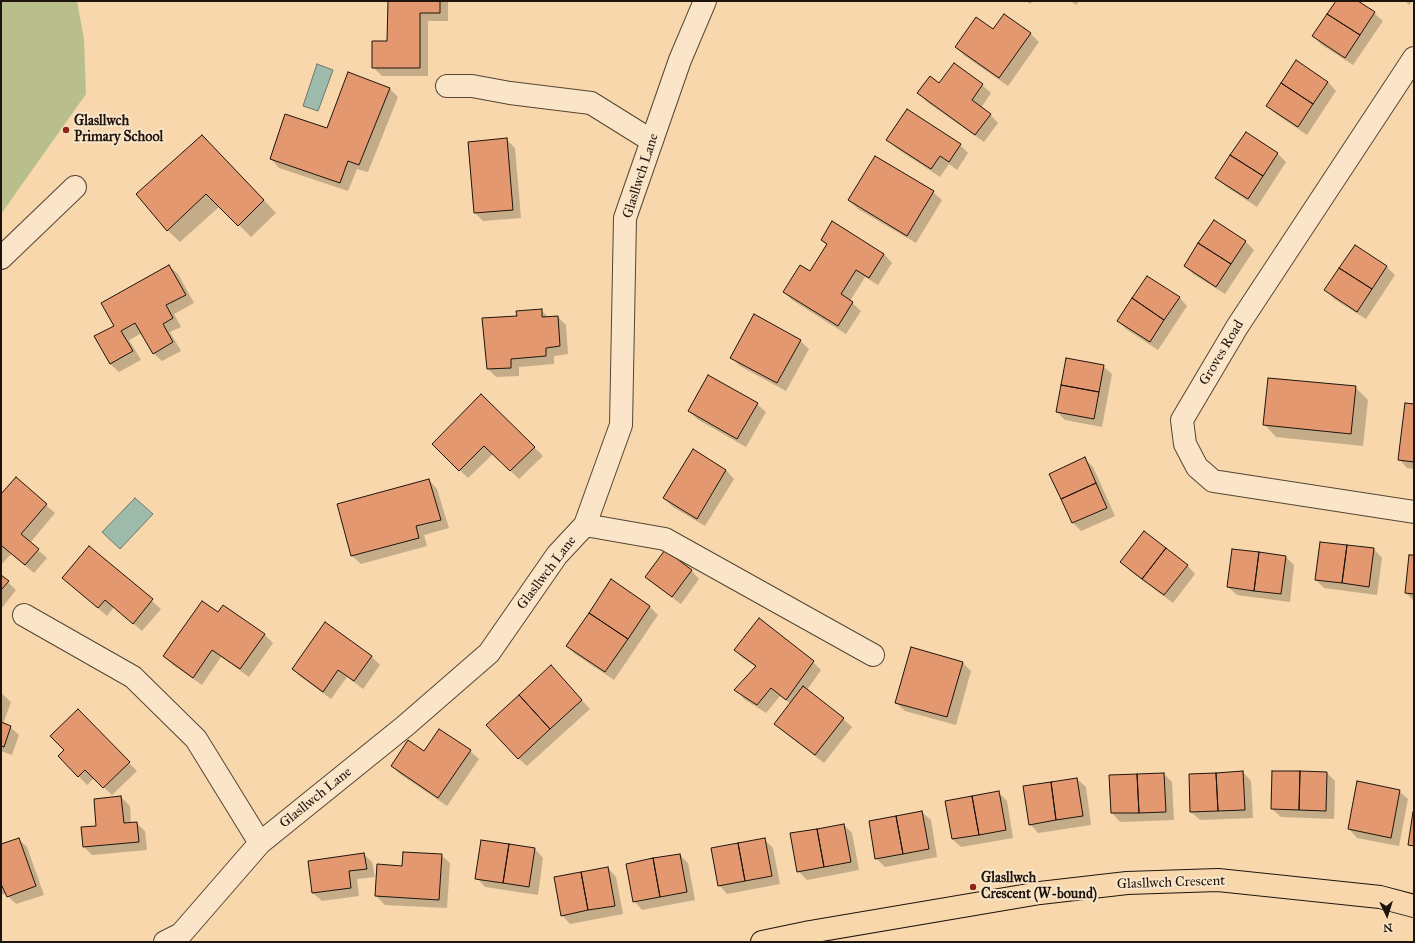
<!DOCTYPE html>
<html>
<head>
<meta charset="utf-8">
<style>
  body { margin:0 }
  #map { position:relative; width:1415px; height:943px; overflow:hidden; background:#f7d7ab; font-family:"IM FELL Great Primer",serif }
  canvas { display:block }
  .frame { position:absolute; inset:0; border:2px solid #1d150d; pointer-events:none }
  .north { position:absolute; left:1367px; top:895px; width:40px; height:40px; -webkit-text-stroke:3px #fae5c8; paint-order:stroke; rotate:176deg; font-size:11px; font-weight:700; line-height:16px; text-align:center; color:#1d150d }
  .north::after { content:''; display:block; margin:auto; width:14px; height:18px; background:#1d150d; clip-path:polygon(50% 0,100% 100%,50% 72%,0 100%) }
</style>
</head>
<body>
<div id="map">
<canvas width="1415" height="943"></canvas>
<div class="frame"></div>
<div class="north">N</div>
</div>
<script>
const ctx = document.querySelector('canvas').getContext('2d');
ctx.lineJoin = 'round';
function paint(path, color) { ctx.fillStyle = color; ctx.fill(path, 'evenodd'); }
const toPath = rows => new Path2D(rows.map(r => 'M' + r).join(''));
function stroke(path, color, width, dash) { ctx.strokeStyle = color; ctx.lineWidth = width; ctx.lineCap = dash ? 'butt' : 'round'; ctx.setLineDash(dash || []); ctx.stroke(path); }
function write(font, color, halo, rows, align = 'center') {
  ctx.font = font + ' "IM FELL Great Primer",serif'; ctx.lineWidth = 4; ctx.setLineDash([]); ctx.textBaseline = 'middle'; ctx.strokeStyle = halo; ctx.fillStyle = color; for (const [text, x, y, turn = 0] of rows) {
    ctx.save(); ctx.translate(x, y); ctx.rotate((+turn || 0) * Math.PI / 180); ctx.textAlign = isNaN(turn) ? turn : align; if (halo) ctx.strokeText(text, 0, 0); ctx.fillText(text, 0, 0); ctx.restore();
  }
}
const green = toPath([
  [1,1,77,1,84,39,86,94,1,214]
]);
const water = toPath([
  [317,64,333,70,318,111,303,106,317,64],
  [135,498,153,514,120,549,102,532,135,498]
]);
const shadow = toPath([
  [389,1,448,1,448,21,428,21,428,76,382,76,373,67,388,42],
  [1026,1,1033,1,1030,4],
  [1071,1,1079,1,1076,5],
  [1337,1,1356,1,1374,13,1383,21,1353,65,1322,45,1313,36],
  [1405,1,1412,1,1409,5],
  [1004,15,1031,34,1039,42,1008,86,965,56,956,47,993,30],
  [1296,62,1328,82,1336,91,1307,135,1276,114,1267,105],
  [348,73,390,89,398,97,368,172,357,169,348,191,279,168,271,159,328,129],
  [939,85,982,85,991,93,981,108,990,114,998,123,984,142,927,102,919,93],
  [1246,134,1278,154,1286,162,1257,207,1225,186,1217,178],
  [888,139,960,145,968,153,957,170,949,164,940,177,896,148],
  [507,140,515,148,521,218,483,221,475,213],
  [215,148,276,213,251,237,220,206,180,242,167,230],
  [933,192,942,200,916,243,858,209,849,200],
  [1214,221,1246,242,1254,250,1225,294,1193,274,1185,266],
  [822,240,884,254,892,263,878,285,865,277,850,301,861,311,846,334,792,300,784,292,810,272,827,245],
  [169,266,178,274,194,303,174,314,181,327,170,332,181,351,162,361,153,353,142,333,129,340,141,360,119,372,110,364,95,337,115,326],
  [1386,266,1395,275,1366,319,1334,299,1326,290],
  [1179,297,1187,306,1158,350,1126,329,1118,321],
  [541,310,549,318,558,317,566,325,568,354,554,356,554,364,519,367,519,376,496,377,488,369,518,317],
  [800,341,809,349,786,391,740,366,731,357],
  [1103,366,1112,374,1102,427,1065,420,1057,412],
  [1355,387,1368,400,1363,446,1276,437,1264,424],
  [481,396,543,456,519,479,493,454,468,478,433,444],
  [757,404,766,412,746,447,697,419,689,411],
  [1414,405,1414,469,1407,468,1399,459],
  [1085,459,1093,467,1115,516,1081,531,1073,523,1051,474],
  [726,470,734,479,705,526,673,507,664,498],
  [16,479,55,513,30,543,47,558,34,573,11,554,1,565,1,496],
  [429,480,437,489,449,528,424,535,427,546,361,564,352,556],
  [89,547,161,609,142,631,114,607,107,616,63,578],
  [1374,549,1382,558,1377,595,1324,588,1316,580],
  [1233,550,1286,557,1294,565,1290,602,1237,595,1228,587],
  [1414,556,1414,601,1406,593],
  [1122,562,1187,565,1195,574,1173,603,1130,571],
  [691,570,699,579,681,604,655,585,646,577],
  [1,576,16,590,1,609],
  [611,581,650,607,658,615,614,680,575,654,567,646],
  [223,606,265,635,273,643,249,677,221,657,202,685,173,665,164,656,218,614],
  [735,650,813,662,821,670,807,690,843,719,852,727,824,763,784,732,775,724,791,704,780,696,766,713,744,699,736,690,756,667,743,658],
  [371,656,380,665,363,689,347,677,331,699,301,677,293,669],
  [963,663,971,671,956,725,905,711,896,703],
  [559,675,590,709,527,766,518,758],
  [1,693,11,702,3,724,10,727,19,735,12,755,1,751],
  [78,711,137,771,112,795,94,778,87,785,59,756,65,750],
  [470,751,479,759,447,806,400,774,392,766,424,752],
  [1243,772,1251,781,1253,818,1200,820,1191,812,1190,775],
  [1327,773,1335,781,1334,819,1281,817,1272,809],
  [1164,774,1172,782,1174,820,1120,822,1112,813,1110,776],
  [1077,779,1086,787,1091,825,1038,833,1030,824],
  [1399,791,1408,799,1399,846,1357,838,1349,829],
  [998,792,1007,801,1013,838,961,847,952,839,946,802],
  [121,797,130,806,131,824,136,823,145,831,147,850,92,855,84,847,82,828,98,827],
  [922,812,931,820,937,857,885,867,876,858],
  [844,825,852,833,859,870,807,880,798,871],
  [18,839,27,847,44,895,16,904,8,896,7,893,1,895,1,845],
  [764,839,773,848,780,884,727,894,719,885],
  [482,841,535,849,543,858,538,895,485,887,477,878],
  [364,854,372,862,375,877,357,879,359,896,322,901,313,893],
  [441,855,450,863,447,908,385,905,376,896,378,865,403,867],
  [680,855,688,863,695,900,642,910,634,901],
  [608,868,616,877,623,914,570,924,562,915]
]);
const building = toPath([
  [388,1,440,1,440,13,420,13,420,68,372,68,372,41,387,41,388,1],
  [1336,1,1358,1,1375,12,1360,35,1327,14,1336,1],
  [1004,14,1031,33,999,78,955,47,976,17,993,29,1004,14],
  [1327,14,1360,35,1345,58,1312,36,1327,14],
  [1296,60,1328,82,1313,104,1281,83,1296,60],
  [954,63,983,84,972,100,991,114,975,135,917,93,930,76,939,83,954,63],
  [348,72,390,88,359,165,348,161,340,183,270,159,285,114,327,128,348,72],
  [1281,83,1313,104,1298,127,1266,106,1281,83],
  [907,109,961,144,949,162,940,156,931,169,886,140,907,109],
  [1246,132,1278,153,1263,176,1230,155,1246,132],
  [202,135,264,200,238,226,206,194,167,231,136,194,202,135],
  [507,138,513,210,474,213,468,142,507,138],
  [1230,155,1263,176,1248,199,1215,178,1230,155],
  [875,156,934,191,907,236,848,200,875,156],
  [1214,220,1246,241,1231,264,1198,243,1214,220],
  [832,221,884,254,869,278,856,270,841,294,853,302,838,326,783,292,800,265,810,271,827,244,821,240,832,221],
  [1198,243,1231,264,1216,287,1184,266,1198,243],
  [1355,245,1387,266,1372,289,1339,268,1355,245],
  [169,265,186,295,166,305,173,318,163,324,173,342,153,354,135,323,121,331,133,351,110,364,94,336,114,326,101,303,169,265],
  [1339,268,1372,289,1357,312,1324,290,1339,268],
  [1147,276,1180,297,1164,320,1132,298,1147,276],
  [1132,298,1164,320,1150,342,1117,321,1132,298],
  [542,309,542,317,558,316,560,346,546,348,546,356,511,359,511,368,487,369,482,318,517,316,516,311,542,309],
  [754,314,801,340,777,383,730,358,754,314],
  [1066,358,1104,365,1099,392,1061,385,1066,358],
  [708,375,758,403,737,439,688,411,708,375],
  [1268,378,1356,386,1351,434,1263,425,1268,378],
  [1061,385,1099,392,1094,419,1056,412,1061,385],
  [481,394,535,447,510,471,484,446,459,471,432,444,481,394],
  [1405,403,1414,404,1414,462,1398,460,1405,403],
  [693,449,726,470,697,519,663,498,693,449],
  [1085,457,1096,483,1061,499,1049,474,1085,457],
  [16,477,47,504,21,534,39,549,25,565,2,546,1,547,1,494,16,477],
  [429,479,441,520,416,526,419,538,351,556,337,504,429,479],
  [1096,483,1107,508,1072,523,1061,499,1096,483],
  [1144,531,1166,548,1142,579,1120,562,1144,531],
  [1320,542,1347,545,1342,583,1315,580,1320,542],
  [1347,545,1374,548,1369,587,1342,583,1347,545],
  [89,546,153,599,133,624,105,600,98,608,62,578,89,546],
  [1166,548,1188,565,1164,595,1142,579,1166,548],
  [1232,549,1259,552,1254,591,1227,587,1232,549],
  [665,550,692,570,672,597,645,577,665,550],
  [1259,552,1286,556,1281,594,1254,591,1259,552],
  [1409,555,1414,555,1414,594,1405,593,1409,555],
  [1,575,9,581,1,590,1,575],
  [611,579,650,606,628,639,589,613,611,579],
  [202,601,218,612,223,605,265,634,240,669,212,650,193,678,163,656,202,601],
  [589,613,628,639,605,672,566,646,589,613],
  [759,618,814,661,786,700,771,688,757,705,734,690,756,666,734,650,759,618],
  [325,622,372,656,354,681,338,670,323,692,292,669,325,622],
  [911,647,963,662,947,717,895,703,911,647],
  [551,665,582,700,550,729,519,695,551,665],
  [803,686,844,718,815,755,774,724,803,686],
  [519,695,550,729,518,759,486,725,519,695],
  [78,709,130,762,103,788,85,770,78,777,58,756,64,750,50,736,78,709],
  [1,722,11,726,4,747,1,746,1,722],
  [439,729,471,750,438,798,391,766,408,740,424,751,439,729],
  [1243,771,1245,810,1218,811,1216,773,1243,771],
  [1272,771,1300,771,1299,810,1271,809,1272,771],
  [1300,771,1327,772,1326,811,1299,810,1300,771],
  [1164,773,1166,812,1139,813,1137,774,1164,773],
  [1216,773,1218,811,1190,812,1189,774,1216,773],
  [1137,774,1139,813,1111,813,1109,775,1137,774],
  [1077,778,1083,816,1056,820,1051,782,1077,778],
  [1357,781,1400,790,1391,838,1348,829,1357,781],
  [1051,782,1056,820,1029,825,1023,786,1051,782],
  [999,791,1006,830,979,835,972,796,999,791],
  [121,796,124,823,137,822,139,842,83,847,81,827,96,826,94,799,121,796],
  [972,796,979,835,952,839,945,801,972,796],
  [922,811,929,849,903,854,896,816,922,811],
  [1413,812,1414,812,1414,846,1408,845,1413,812],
  [896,816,903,854,875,859,869,821,896,816],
  [844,824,851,862,824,867,817,829,844,824],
  [817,829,824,867,797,872,790,833,817,829],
  [19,838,36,886,7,897,1,884,1,844,19,838],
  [765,838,772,876,745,881,738,843,765,838],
  [481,840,509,844,503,883,475,879,481,840],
  [738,843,745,881,718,886,711,848,738,843],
  [509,844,535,848,529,887,503,883,509,844],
  [403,852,442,854,439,900,375,896,377,864,402,866,403,852],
  [364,853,367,869,349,871,351,888,312,893,308,861,364,853],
  [680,854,687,892,660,897,653,858,680,854],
  [653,858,660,897,633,902,626,864,653,858],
  [608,867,615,906,588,910,581,872,608,867],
  [581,872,588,910,561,916,554,877,581,872]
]);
const minor = toPath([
  [1414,58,1237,327,1182,420,1185,444,1197,467,1213,481,1414,512],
  [447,86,472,86,510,93,591,103,652,141],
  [1,258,75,187],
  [585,525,665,539,873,655],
  [24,615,133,677,196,739,260,843],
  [165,942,181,934,260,843,405,726,489,653,557,555,585,525,621,425,625,218,680,60,705,1]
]);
const major = toPath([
  [762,942,810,932,1040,893,1127,883,1218,880,1380,897,1414,906]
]);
const markers = [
  [66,130,4,"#8f2418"],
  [973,887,4,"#8f2418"]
];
const poiNames = [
  ["Glasllwch",74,122],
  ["Primary School",74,138],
  ["Glasllwch",981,879],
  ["Crescent (W-bound)",981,895]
];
const streetNames = [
  ["Glasllwch Lane",641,176,-72],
  ["Groves Road",1222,353,-59],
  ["Glasllwch Lane",547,573,-53],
  ["Glasllwch Lane",316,798,-39],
  ["Glasllwch Crescent",1171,883,-2]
];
paint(green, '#b9bf8c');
paint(water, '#9dbaaa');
stroke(water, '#6a786b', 1);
paint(shadow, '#0003');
paint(building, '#e4986f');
stroke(building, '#1d150d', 1);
stroke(minor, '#544634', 24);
stroke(major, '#1d150d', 24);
stroke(minor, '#fae5c8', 22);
stroke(major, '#f7d7ab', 22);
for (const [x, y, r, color] of markers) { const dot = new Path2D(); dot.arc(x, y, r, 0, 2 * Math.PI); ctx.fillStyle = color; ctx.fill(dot); stroke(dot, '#fae5c8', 1.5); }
write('bold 14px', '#1d150d', '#fae5c8', poiNames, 'left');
write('14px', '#1d150d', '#fae5c8', streetNames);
</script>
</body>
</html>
